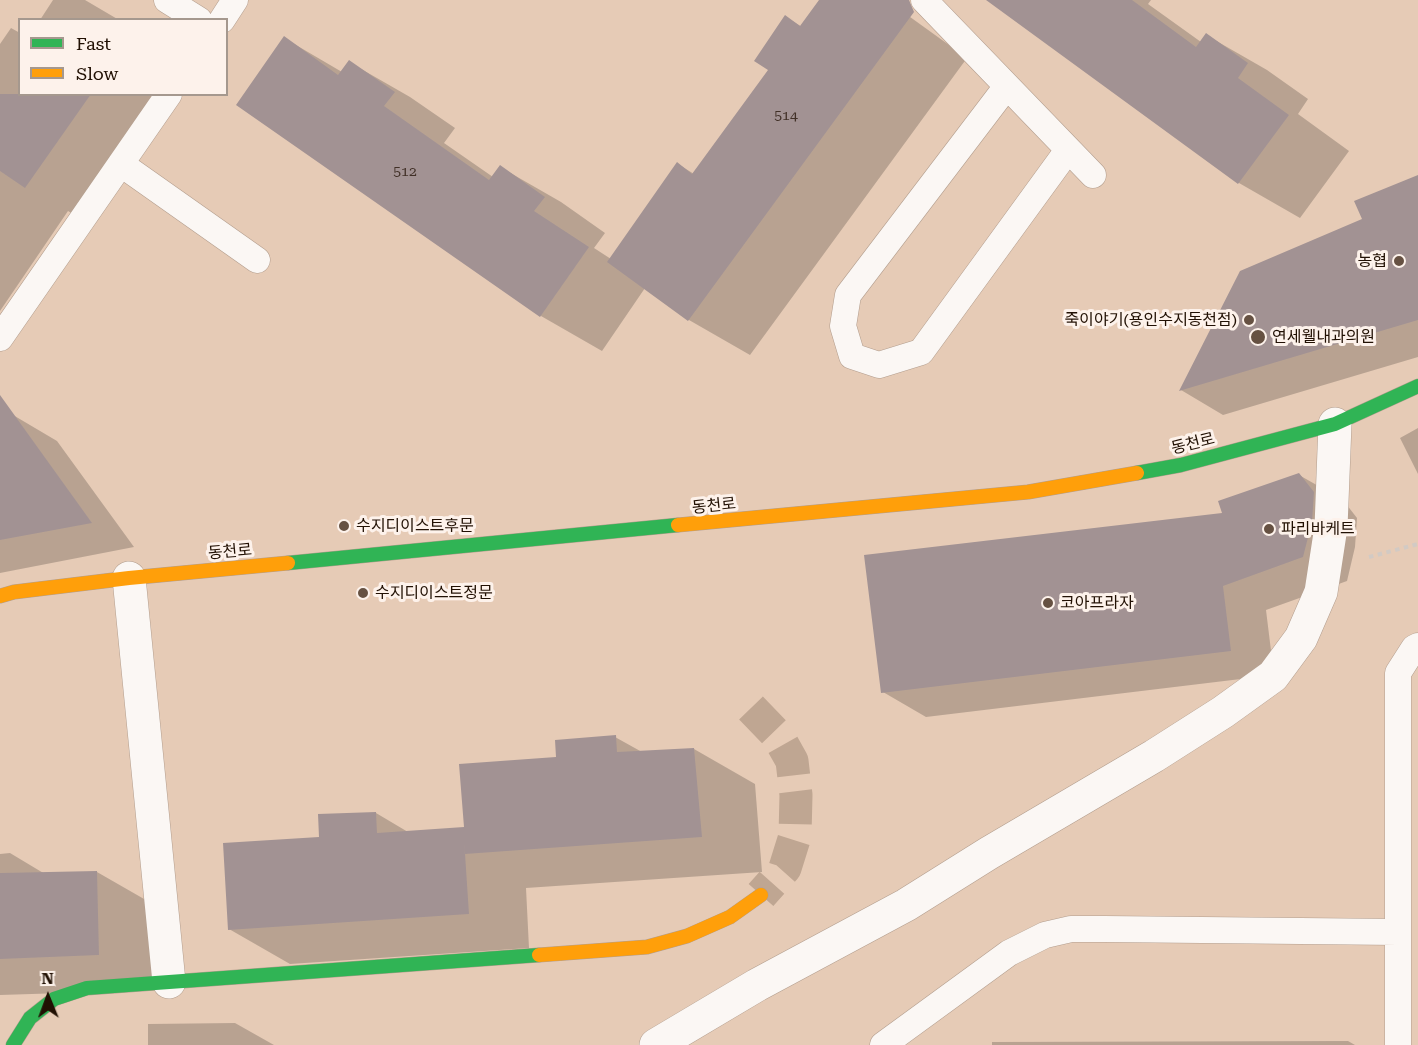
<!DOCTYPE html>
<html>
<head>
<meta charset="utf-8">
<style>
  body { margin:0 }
  #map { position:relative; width:1418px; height:1045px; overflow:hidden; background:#e6cbb6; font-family:"Roboto Serif",serif }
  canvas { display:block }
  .legend { position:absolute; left:18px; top:18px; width:210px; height:78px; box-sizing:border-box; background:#fdf2eb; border:2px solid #a5988e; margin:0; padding:8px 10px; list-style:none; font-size:18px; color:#211003 }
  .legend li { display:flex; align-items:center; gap:12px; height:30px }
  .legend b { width:30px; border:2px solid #a5988e }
  .north { position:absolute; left:18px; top:967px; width:60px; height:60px; -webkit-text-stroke:4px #fdf2eb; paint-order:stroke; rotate:359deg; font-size:16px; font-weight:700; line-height:24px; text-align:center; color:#211003 }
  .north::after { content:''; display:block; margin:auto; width:21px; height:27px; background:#211003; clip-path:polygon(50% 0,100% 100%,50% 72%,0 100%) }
</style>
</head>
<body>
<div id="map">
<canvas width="1418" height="1045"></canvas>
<ul class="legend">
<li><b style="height:8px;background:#30b455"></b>Fast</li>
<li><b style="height:8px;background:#ff9f0a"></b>Slow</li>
</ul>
<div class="north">N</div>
</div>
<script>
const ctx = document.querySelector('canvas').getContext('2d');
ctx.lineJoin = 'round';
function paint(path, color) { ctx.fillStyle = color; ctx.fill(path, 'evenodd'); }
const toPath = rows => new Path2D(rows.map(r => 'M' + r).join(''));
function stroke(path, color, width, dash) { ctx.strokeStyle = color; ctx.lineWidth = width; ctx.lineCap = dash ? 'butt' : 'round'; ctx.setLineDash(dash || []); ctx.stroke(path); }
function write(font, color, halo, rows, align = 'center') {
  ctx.font = font + ' "Roboto Serif","Noto Sans KR",serif'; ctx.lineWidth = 6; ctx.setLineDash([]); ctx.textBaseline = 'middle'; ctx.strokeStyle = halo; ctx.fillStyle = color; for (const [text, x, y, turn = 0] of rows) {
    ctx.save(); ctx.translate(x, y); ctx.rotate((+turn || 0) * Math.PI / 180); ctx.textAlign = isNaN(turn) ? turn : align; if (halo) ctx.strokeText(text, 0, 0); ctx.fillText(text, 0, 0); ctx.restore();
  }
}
const shadow = toPath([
  [53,0,85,0,119,20,40,20],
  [820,0,883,0,899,9,967,58,750,355,689,320,645,288,602,351,541,316,238,105,284,38,342,72,349,62,410,97,455,128,444,143,493,177,500,167,561,202,605,233,594,248,611,259,678,164,694,174,770,70,786,17,802,27],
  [989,0,1151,0,1148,4,1201,42,1206,35,1267,70,1308,99,1298,114,1349,151,1300,218,1239,183],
  [11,28,20,33,20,94,176,94,86,222,68,211,0,311,0,44],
  [1418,176,1418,357,1223,415,1181,390,1364,220],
  [13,415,57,441,134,547,0,573,0,418],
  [1418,428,1418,474,1400,438],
  [1299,475,1343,500,1357,518,1355,547,1347,581,1266,610,1274,675,926,717,883,692],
  [615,737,642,752,694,749,755,784,762,872,526,888,529,948,290,964,229,929,321,839,376,813,408,832,465,828,558,759],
  [10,853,45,874,97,872,158,907,159,990,0,995,0,854],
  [235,1023,274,1045,148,1045,148,1024],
  [1348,1041,1355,1045,992,1045,992,1042]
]);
const building = toPath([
  [819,0,909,0,914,12,688,321,607,262,677,162,692,174,768,70,754,61,785,15,800,26],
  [986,0,1132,0,1196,47,1206,33,1248,63,1238,78,1289,115,1238,184],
  [284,36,338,75,349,60,395,92,384,106,489,180,500,165,545,197,534,211,589,247,540,317,236,105],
  [0,94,91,94,25,188,0,171],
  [1418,175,1418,320,1179,391,1240,271,1362,219,1354,201],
  [0,395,92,523,0,540],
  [1299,473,1314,492,1312,522,1303,557,1223,586,1231,651,881,693,864,555,1222,513,1218,501],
  [616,735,617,752,694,748,702,837,465,854,464,838,469,914,228,930,223,843,319,837,318,814,376,812,377,833,464,827,459,764,556,757,555,740],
  [97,871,99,955,0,959,0,873]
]);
const secondaryTunnel = toPath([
  [751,708,778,736,792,761,796,795,795,836,785,868,761,895]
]);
const path = toPath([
  [1369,557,1418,544]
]);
const lane = toPath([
  [167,0,199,20],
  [924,0,1093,175],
  [222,20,235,0],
  [1007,86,848,295,843,326,852,356,879,365,921,352,1068,150],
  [121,164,257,260],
  [0,338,169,94],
  [883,1045,1009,953,1045,935,1071,929,1104,929,1398,932],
  [1398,1045,1398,673,1414,648,1418,646]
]);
const street = toPath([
  [129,578,169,982],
  [656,1045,757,985,906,905,989,853,1154,756,1223,712,1273,676,1301,638,1321,592,1331,527,1335,424]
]);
const fast = toPath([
  [1137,473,1181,465,1335,424,1418,386],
  [288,563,678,525],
  [13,1045,30,1018,54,999,87,988,539,955]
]);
const slow = toPath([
  [678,525,1028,492,1137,473],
  [0,596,14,592,129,578,288,563],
  [539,955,647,947,687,936,730,917,761,895]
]);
const markers = [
  [1399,261,6,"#665142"],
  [1249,320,6,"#665142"],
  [1258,337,8,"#665142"],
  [344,526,6,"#665142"],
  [1269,529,6,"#665142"],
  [363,593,6,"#665142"],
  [1048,603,6,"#665142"]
];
const numberNames = [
  ["514",786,116],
  ["512",405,172]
];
const poiNames = [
  ["농협",1387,261,"right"],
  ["죽이야기(용인수지동천점)",1237,320,"right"],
  ["연세웰내과의원",1272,337],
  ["수지디이스트후문",356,526],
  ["파리바케트",1281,529],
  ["수지디이스트정문",375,593],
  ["코아프라자",1060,603]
];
const streetNames = [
  ["동천로",1193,444,-14],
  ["동천로",714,506,-6],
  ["동천로",230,552,-5]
];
paint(shadow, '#0003');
paint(building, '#a29293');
stroke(secondaryTunnel, '#bfa692', 33, [33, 16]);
stroke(lane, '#b29d8d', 27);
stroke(street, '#b29d8d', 34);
stroke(fast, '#b29d8d', 15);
stroke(slow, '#b29d8d', 15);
stroke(path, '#d2cac4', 4, [4.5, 4.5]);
stroke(lane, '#fbf7f4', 26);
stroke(street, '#fbf7f4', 33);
stroke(fast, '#30b455', 14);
stroke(slow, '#ff9f0a', 14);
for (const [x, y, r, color] of markers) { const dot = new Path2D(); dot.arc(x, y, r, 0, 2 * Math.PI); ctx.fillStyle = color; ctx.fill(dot); stroke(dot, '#fdf2eb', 2); }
write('14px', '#413027', null, numberNames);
write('16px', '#211003', '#fdf2eb', poiNames, 'left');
write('16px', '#211003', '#fdf2eb', streetNames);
</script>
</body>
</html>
